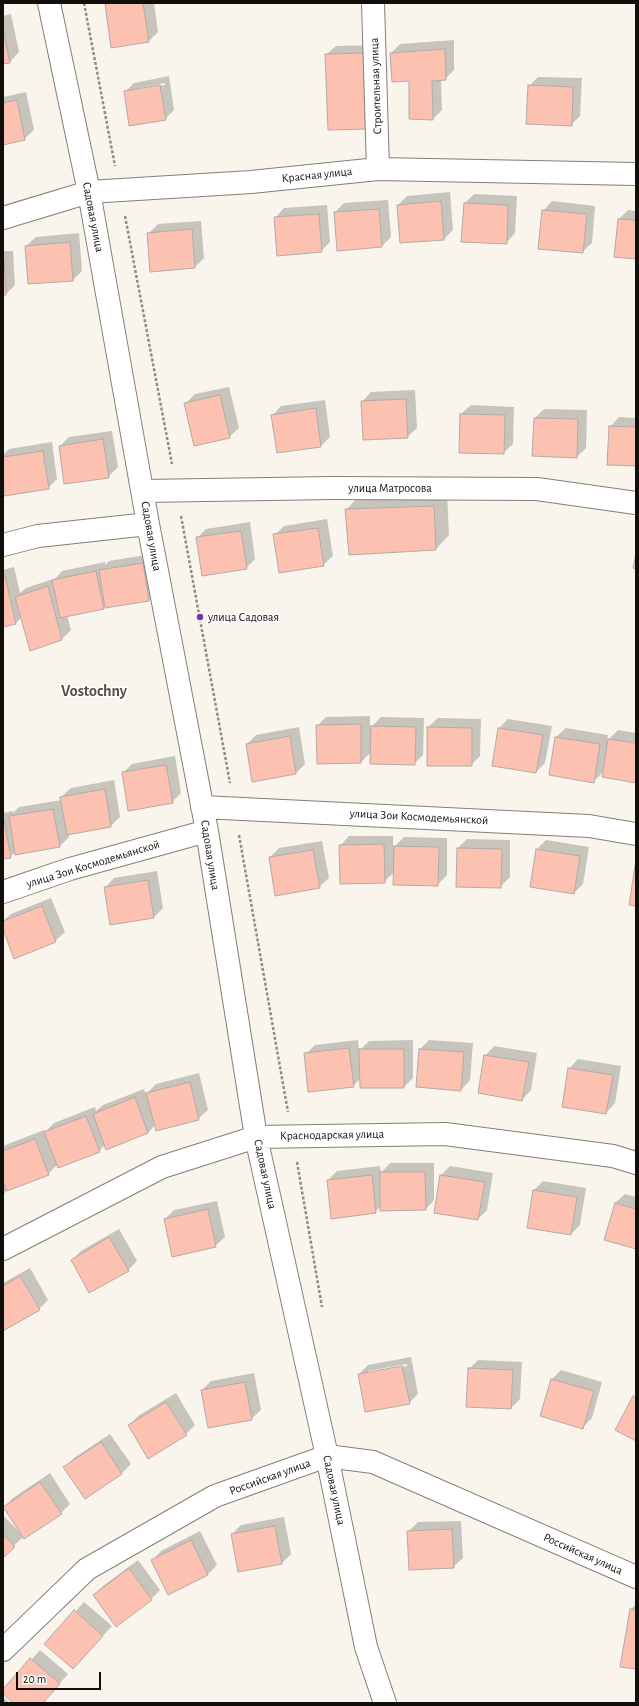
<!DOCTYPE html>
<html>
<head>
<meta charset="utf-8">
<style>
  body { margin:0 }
  #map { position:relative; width:639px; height:1706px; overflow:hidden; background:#f9f5ec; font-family:"Alegreya Sans",sans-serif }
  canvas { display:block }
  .frame { position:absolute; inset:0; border:4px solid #100f0c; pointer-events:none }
  .scale { position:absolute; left:16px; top:1672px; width:85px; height:18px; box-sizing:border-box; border:2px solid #100f0c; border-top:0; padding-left:5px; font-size:12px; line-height:14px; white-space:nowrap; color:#100f0c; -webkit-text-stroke:3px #fff; paint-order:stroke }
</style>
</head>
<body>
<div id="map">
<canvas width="639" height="1706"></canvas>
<div class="frame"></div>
<div class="scale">20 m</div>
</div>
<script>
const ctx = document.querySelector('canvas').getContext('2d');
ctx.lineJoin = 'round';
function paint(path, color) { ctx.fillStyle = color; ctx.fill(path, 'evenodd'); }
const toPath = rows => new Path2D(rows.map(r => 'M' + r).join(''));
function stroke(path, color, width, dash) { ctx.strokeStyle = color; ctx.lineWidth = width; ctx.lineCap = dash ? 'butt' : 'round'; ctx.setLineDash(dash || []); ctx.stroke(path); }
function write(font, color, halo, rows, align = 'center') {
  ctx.font = font + ' "Alegreya Sans",sans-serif'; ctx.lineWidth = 3.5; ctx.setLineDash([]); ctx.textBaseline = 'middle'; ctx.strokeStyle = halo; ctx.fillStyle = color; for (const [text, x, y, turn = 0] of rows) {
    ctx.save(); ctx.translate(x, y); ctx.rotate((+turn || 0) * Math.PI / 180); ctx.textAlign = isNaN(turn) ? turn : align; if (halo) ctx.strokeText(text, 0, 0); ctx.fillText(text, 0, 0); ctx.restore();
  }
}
const shadow = toPath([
  [107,3,154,3,158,32,149,41,112,47,106,4],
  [11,14,19,52,10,62,3,63,3,16],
  [454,40,454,70,445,79,441,79,442,110,433,119,410,79,391,53,400,44],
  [375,45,329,129,326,55,336,46],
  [169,76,174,110,165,119,125,92,134,83],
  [165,83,165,85,134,91,134,89],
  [538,77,582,78,580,116,571,125,529,86],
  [26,92,34,130,24,139,3,144,3,97],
  [450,192,453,230,444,239,398,205,407,196],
  [474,194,517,196,515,233,506,243,465,203],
  [388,200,391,237,382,246,335,212,344,203],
  [552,201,595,206,592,243,582,252,543,211],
  [327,205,330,242,321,251,275,218,284,208],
  [628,210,636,211,636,258,619,219],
  [201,221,204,258,195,267,148,234,158,224],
  [79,233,82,271,73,280,26,246,36,237],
  [3,251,13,251,15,285,6,294,3,294],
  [229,387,239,428,229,437,185,404,195,394],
  [415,390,417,428,407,437,362,402,371,392],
  [325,400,330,437,321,446,272,416,281,406],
  [471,405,514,407,513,444,503,453,461,414],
  [544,409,587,410,586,448,577,457,533,455,535,418],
  [619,417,636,418,636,465,610,427],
  [112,431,118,467,108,477,60,446,69,437],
  [52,442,57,479,48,488,3,493,3,455,9,449],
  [447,493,449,535,436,549,350,554,346,510,359,496],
  [327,519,333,556,323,565,275,535,284,526],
  [250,522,255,559,246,568,197,538,206,529],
  [152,554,158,591,149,600,105,606,103,608,67,615,71,630,62,639,31,650,22,617,16,623,3,626,3,570,14,567,20,593,26,588,56,578,62,571,105,562,105,565,109,561],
  [370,716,370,728,381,717,424,718,423,755,414,764,371,752,361,762,317,726,326,717],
  [438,718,481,719,480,756,471,765,428,727],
  [508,719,552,726,545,763,536,772,499,728],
  [299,727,305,764,296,773,247,744,256,735],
  [566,728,608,735,607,741,618,730,636,733,636,782,604,771,593,782,556,737],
  [175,756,181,793,172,802,123,773,132,764],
  [114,780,120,817,111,826,68,833,69,837,60,846,16,851,10,857,3,858,3,813,13,811,13,813,19,807,62,800,61,797,71,788],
  [349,836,393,836,393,848,404,837,447,838,447,875,437,885,394,872,384,882,340,846],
  [467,839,510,840,510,877,500,887,458,848],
  [546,840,589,847,583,884,574,893,537,849],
  [322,841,329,878,319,887,270,857,279,848],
  [157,871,163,908,154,917,105,888,114,878],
  [51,898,65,932,55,941,3,927,3,921,11,914],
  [358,1040,359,1051,369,1041,413,1040,413,1078,404,1087,360,1079,353,1086,306,1054,315,1045],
  [429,1040,473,1043,470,1080,461,1090,420,1049],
  [494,1046,537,1053,531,1090,522,1100,485,1056],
  [578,1059,621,1066,615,1103,606,1113,569,1069],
  [199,1073,208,1110,198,1119,155,1125,148,1133,105,1145,99,1151,57,1165,48,1174,8,1189,3,1195,3,1146,44,1130,45,1132,54,1123,95,1107,96,1111,103,1105,144,1089,146,1094,156,1084],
  [390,1163,434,1163,434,1200,425,1210,381,1206,375,1212,328,1180,337,1171,380,1166,381,1173],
  [450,1166,493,1173,487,1210,478,1219,435,1212,441,1175],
  [543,1181,586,1188,580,1225,571,1234,528,1227,534,1190],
  [625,1194,636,1197,636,1248,615,1203],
  [217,1201,225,1237,215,1246,165,1219,174,1210],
  [119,1229,137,1261,128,1270,72,1260,81,1251],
  [30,1268,48,1300,39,1309,3,1329,3,1283],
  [411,1357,418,1394,409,1403,359,1374,368,1365],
  [407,1364,407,1366,368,1373,368,1371],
  [478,1360,522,1362,520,1399,511,1408,469,1369],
  [561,1370,602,1382,592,1418,583,1427,552,1379],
  [254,1373,261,1410,251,1419,202,1390,211,1381],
  [176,1393,195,1425,186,1434,129,1426,138,1416],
  [110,1434,131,1464,122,1473,85,1498,65,1467,74,1458],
  [50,1473,70,1504,61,1513,24,1536,3,1556,3,1515,22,1535,4,1507,13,1498],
  [284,1517,291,1554,282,1563,232,1534,241,1525],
  [461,1521,463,1558,453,1567,408,1532,418,1522],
  [200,1531,217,1565,208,1574,168,1594,152,1561,161,1551],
  [138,1560,160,1590,151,1599,94,1595,103,1586],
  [84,1602,112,1626,73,1668,46,1644],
  [636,1604,636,1668,631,1609],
  [40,1650,68,1674,42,1703,14,1703,3,1693,3,1691],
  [3,1697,10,1703,3,1703]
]);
const building = toPath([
  [112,3,143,3,149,42,111,48,105,4,112,3],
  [3,30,10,63,3,64,3,30],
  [445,49,446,80,432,81,433,120,409,119,409,81,392,82,390,53,445,49],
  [366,53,368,129,328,130,325,54,366,53],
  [160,85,166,120,129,126,124,91,160,85],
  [528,85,573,87,572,126,526,124,528,85],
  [17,100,25,140,3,145,3,103,17,100],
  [441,201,444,240,400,243,397,205,441,201],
  [464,203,508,205,507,244,461,242,464,203],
  [379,209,382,247,337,251,334,212,379,209],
  [542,210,587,214,583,253,538,249,542,210],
  [319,214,322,252,277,256,274,217,319,214],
  [618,219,636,220,636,259,614,257,618,219],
  [192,229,195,268,150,272,147,233,192,229],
  [70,242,73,281,28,284,25,246,70,242],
  [3,260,4,260,6,295,3,295,3,260],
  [220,395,230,438,194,446,184,403,220,395],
  [406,399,408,438,363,440,361,401,406,399],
  [316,408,321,447,277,453,271,415,316,408],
  [460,414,505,415,504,454,459,453,460,414],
  [534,418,578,419,577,458,532,456,534,418],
  [609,426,636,427,636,466,607,465,609,426],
  [103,439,109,478,64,484,59,446,103,439],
  [43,451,49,489,4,496,3,457,43,451],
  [434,506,436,550,349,555,345,509,434,506],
  [318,528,324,566,279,573,273,534,318,528],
  [241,531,247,569,202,576,196,537,241,531],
  [636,553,636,569,633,568,636,553],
  [143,563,149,601,105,608,99,570,143,563],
  [96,571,104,609,60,618,52,580,96,571],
  [3,576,5,576,16,624,3,627,3,576],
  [48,586,62,640,30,651,15,597,48,586],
  [361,724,361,763,317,764,316,725,361,724],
  [371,726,416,727,415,765,370,764,371,726],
  [427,727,472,728,472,766,427,766,427,727],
  [498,728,543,735,536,773,492,766,498,728],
  [290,736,296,774,252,782,246,744,290,736],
  [555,737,600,744,594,783,549,775,555,737],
  [608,739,636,743,636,783,602,777,608,739],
  [166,765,173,803,128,811,122,772,166,765],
  [105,789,111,827,67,835,60,797,105,789],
  [53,809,60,847,15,855,9,816,53,809],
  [4,819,11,858,3,859,3,820,4,819],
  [384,844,385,883,340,884,339,845,384,844],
  [394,846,439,847,438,886,393,885,394,846],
  [457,848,502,849,501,888,456,887,457,848],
  [536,849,580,856,574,894,530,887,536,849],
  [313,850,320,888,275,896,269,857,313,850],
  [635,866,636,866,636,906,629,905,635,866],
  [148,880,154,918,110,925,104,887,148,880],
  [42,906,56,942,14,959,3,929,3,921,42,906],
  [349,1048,354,1087,308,1092,304,1053,349,1048],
  [359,1049,404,1049,404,1088,360,1088,359,1049],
  [419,1049,464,1052,461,1091,416,1087,419,1049],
  [484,1055,529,1062,522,1101,478,1093,484,1055],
  [568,1068,613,1075,606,1114,562,1107,568,1068],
  [190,1082,199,1120,156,1131,146,1093,190,1082],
  [135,1097,148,1133,106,1150,93,1114,135,1097],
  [86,1116,100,1152,58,1168,44,1132,86,1116],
  [35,1139,49,1175,7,1191,3,1181,3,1151,35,1139],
  [380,1172,425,1172,426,1210,380,1211,380,1172],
  [372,1175,376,1213,331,1219,327,1180,372,1175],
  [440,1175,485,1182,478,1220,434,1213,440,1175],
  [533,1190,577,1197,571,1235,527,1228,533,1190],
  [615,1203,636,1209,636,1249,604,1240,615,1203],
  [208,1209,216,1247,172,1257,164,1219,208,1209],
  [109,1237,129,1271,89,1293,71,1260,109,1237],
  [20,1276,40,1310,3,1331,3,1286,20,1276],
  [402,1366,410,1404,365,1412,358,1374,402,1366],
  [468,1368,513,1370,511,1409,466,1407,468,1368],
  [551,1379,594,1391,583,1429,540,1416,551,1379],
  [245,1382,252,1420,208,1428,201,1390,245,1382],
  [633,1396,636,1398,636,1441,615,1430,633,1396],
  [166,1402,187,1435,148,1459,128,1425,166,1402],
  [101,1442,122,1474,85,1499,63,1467,101,1442],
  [40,1482,62,1514,24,1539,3,1507,40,1482],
  [275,1526,282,1564,238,1572,231,1534,275,1526],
  [452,1529,454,1568,409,1570,407,1531,452,1529],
  [3,1534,15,1547,3,1558,3,1534],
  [191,1540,208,1575,168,1595,151,1560,191,1540],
  [129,1568,152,1600,116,1627,93,1595,129,1568],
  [630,1609,636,1610,636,1669,620,1667,630,1609],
  [74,1610,103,1636,73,1669,44,1644,74,1610],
  [30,1658,60,1684,43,1703,13,1703,3,1694,3,1689,30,1658]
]);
const path = toPath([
  [84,3,115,166],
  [125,216,172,464],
  [181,516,230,783],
  [239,835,288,1112],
  [297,1162,322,1307]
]);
const minor = toPath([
  [49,3,89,192,148,524,207,831,256,1137,327,1456,366,1647,385,1703],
  [373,3,378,169],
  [3,218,89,192,251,182,378,169,636,174],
  [143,491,332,488,537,489,636,503],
  [3,545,38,536,148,524],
  [202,807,589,826,636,834],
  [3,892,70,869,207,831],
  [3,1249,162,1167,256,1137,445,1134,613,1156,636,1163],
  [3,1650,87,1569,215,1496,327,1456,373,1462,636,1577]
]);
const markers = [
  [200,617,4,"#7b33a6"]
];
const streetNames = [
  ["Строительная улица",376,86,-92],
  ["Красная улица",317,175,-6],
  ["Садовая улица",93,217,79],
  ["улица Матросова",390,488],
  ["Садовая улица",151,536,80],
  ["улица Зои Космодемьянской",419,817,3],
  ["Садовая улица",210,855,81],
  ["улица Зои Космодемьянской",93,864,-17],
  ["Краснодарская улица",332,1135,-1],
  ["Садовая улица",265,1174,78],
  ["Российская улица",270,1477,-20],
  ["Садовая улица",334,1490,78],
  ["Российская улица",583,1554,24]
];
const poiNames = [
  ["улица Садовая",208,617]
];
const districtNames = [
  ["Vostochny",94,691]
];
paint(shadow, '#0003');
paint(building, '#fcc1b0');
stroke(building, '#b4a9a7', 1);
stroke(minor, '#837f77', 24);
stroke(path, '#8f8c86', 2.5, [3, 2]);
stroke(minor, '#fff', 22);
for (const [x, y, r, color] of markers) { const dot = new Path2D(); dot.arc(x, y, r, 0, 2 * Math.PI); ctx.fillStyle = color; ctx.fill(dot); stroke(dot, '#fff', 1.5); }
write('12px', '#100f0c', '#fff', streetNames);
write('12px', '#100f0c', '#fff', poiNames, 'left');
write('bold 16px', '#535049', '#fff', districtNames);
</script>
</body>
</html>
